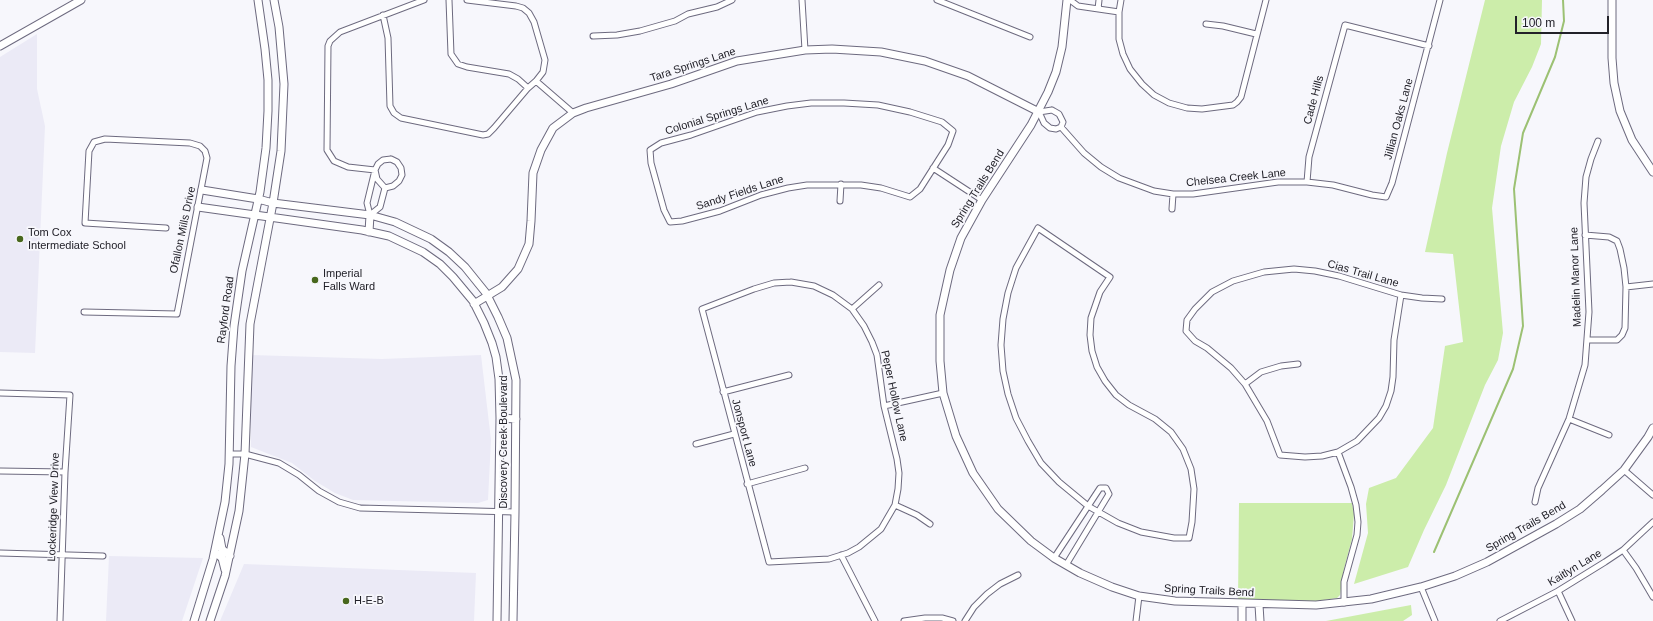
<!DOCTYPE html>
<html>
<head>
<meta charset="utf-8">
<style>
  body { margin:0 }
  #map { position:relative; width:1653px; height:621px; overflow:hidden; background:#f7f7fc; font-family:Helvetica,sans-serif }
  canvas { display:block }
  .scale { position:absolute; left:1515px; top:16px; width:94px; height:18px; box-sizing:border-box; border:2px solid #222129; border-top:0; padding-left:5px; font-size:12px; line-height:14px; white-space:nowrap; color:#222129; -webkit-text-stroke:3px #f7f7fc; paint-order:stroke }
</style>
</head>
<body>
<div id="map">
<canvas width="1653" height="621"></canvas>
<div class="scale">100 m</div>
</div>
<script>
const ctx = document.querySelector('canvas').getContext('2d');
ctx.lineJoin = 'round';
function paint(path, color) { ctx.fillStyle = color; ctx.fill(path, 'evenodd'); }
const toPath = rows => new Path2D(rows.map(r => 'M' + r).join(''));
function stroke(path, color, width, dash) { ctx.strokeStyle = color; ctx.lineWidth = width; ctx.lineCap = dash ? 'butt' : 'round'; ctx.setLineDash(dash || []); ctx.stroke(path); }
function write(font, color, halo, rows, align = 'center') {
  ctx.font = font + ' Helvetica,sans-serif'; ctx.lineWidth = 3.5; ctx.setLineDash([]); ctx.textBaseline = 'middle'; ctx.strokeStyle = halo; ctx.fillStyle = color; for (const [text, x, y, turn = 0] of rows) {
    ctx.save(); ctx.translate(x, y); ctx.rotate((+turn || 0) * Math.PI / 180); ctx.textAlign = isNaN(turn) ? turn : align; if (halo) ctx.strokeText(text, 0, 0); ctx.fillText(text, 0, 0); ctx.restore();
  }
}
const built = toPath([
  [37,34,37,89,45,126,35,353,0,352,0,57],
  [251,355,382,359,481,355,491,440,488,500,478,503,353,500,335,493,315,481,292,463,251,447],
  [109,556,203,558,182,621,106,621],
  [244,564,476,573,474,621,220,621]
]);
const green = toPath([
  [1485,0,1542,0,1541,44,1532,67,1514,102,1501,146,1492,208,1503,333,1498,360,1485,385,1446,485,1424,530,1408,567,1354,584,1368,533,1366,504,1369,488,1396,478,1433,428,1445,346,1463,342,1453,254,1425,252,1447,153],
  [1239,503,1352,503,1354,514,1352,539,1344,569,1340,595,1337,598,1318,601,1238,600],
  [1411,605,1412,615,1403,621,1326,621]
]);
const stream = toPath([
  [1434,552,1513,369,1523,326,1514,189,1523,133,1555,57,1564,21,1563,0]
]);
const street = toPath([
  [449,0,451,54,458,64,467,67,509,74,518,79,528,88],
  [802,0,805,50],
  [937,0,1030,37],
  [1070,0,1078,6,1119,12,1119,39,1123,54,1130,69,1142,84,1154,95,1169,103,1187,108,1202,109,1233,105,1237,102,1241,97,1266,0],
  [1098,9,1099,0],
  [1119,12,1121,0],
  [383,15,388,38,390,106,394,113,401,118,483,135,488,134,494,128,528,88,536,81,543,72,545,60,534,22,529,13,523,8,516,6,467,0],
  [1206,24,1223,26,1256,34],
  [593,36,617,35,640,31,675,21,688,14,717,7,732,0],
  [536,81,573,113],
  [811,103,844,103,878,105,910,112,942,122,953,131,948,145,920,189,910,197,881,188,861,185,807,185,788,188,761,195,720,211,682,221,670,222,664,210,651,163,650,150,661,143,691,135,757,112,787,106,811,103],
  [1052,110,1059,114,1063,122,1061,127,1056,129,1050,128,1044,123,1039,112,1052,110],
  [1061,127,1084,153,1101,167,1119,178,1154,191,1173,194,1193,194,1278,182,1307,182,1333,185,1372,195,1386,197,1392,183,1440,0],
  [391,159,397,162,401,168,402,175,399,181,393,186,385,188,380,207,370,215,367,203,375,170,378,164,383,160,391,159],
  [933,168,982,200],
  [1307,182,1309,157,1345,25,1429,46],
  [385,188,377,179,375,170,348,167,334,161,327,150,328,46,330,41,340,32,424,0],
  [840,201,841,184],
  [1172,209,1173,194],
  [1038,228,1110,277,1100,292,1091,318,1090,335,1092,351,1097,367,1105,381,1116,395,1129,405,1155,419,1171,432,1183,449,1191,469,1194,489,1192,522,1189,538,1174,538,1141,532,1118,523,1088,506,1059,482,1041,463,1028,441,1016,418,1008,394,1003,371,1001,345,1003,319,1008,293,1016,268,1038,228],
  [1585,235,1609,237,1617,241,1620,249,1624,268,1626,287,1625,328,1622,335,1617,340,1588,340],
  [791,282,814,286,833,295,852,309,864,326,872,342,877,355,884,406,897,459,899,473,898,489,895,505,881,529,859,547,848,553,829,559,769,562,702,309,754,289,774,283,791,282],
  [1626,287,1653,284],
  [1401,295,1394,340,1393,377,1391,391,1386,406,1379,418,1357,441,1338,452,1322,456,1305,457,1280,455,1267,421,1245,384,1231,368,1207,348,1195,341,1186,331,1187,320,1195,309,1212,292,1233,281,1264,272,1294,269,1315,271,1339,276,1401,295,1422,298,1442,299],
  [852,309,879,285],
  [84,312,177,314,207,158,205,151,200,146,190,143,105,139,94,142,89,151,85,223,166,228],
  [1245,384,1261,372,1281,366,1298,364],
  [723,392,789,375],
  [0,393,70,395,65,472,60,621],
  [884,406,943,393],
  [1569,419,1609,435],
  [696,444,734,434],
  [1338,452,1351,487,1356,505,1358,522,1357,535,1344,582,1344,603],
  [229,454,245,454,279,463,299,475,319,491,339,502,360,508,515,512],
  [1624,470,1653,495],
  [0,471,65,472],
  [747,484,805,468],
  [1535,502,1538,488,1569,419,1585,365,1589,312,1584,203,1586,177,1591,159,1598,141],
  [895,505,917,515,930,524],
  [1623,550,1636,568,1653,597],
  [0,553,103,556],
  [841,555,875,621],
  [1054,558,1100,488,1106,488,1109,494,1066,565],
  [1421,587,1435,621],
  [1558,591,1572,621],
  [904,621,925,618,942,618,953,621],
  [965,621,974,607,987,594,1000,584,1018,575],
  [1136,621,1139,596],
  [1500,621,1558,591,1605,562,1623,550,1653,522]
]);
const secondary = toPath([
  [1067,0,1062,47,1056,72,1048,92,1031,125,982,200,961,238,950,270,940,315,940,361,943,393,956,436,973,473,998,509,1031,541,1054,558,1080,573,1112,587,1139,596,1175,601,1316,605,1371,599,1421,587,1455,576,1487,562,1556,524,1580,509,1602,490,1624,470,1648,437,1653,428],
  [1612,0,1612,58,1614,83,1620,111,1632,140,1653,172],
  [0,46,81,0],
  [202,190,258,199,273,203,370,215,395,222,431,239,449,252,465,267,486,293,498,317,507,338,516,380,515,512,513,621],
  [198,207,362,230,389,236,423,252,440,264,453,277,473,301,484,323,492,343,496,357,499,379,500,418,497,621],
  [369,232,370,215],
  [474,304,502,287,518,269,529,244,531,221,533,173,541,150,553,128,573,113,586,108,671,84,737,61,805,50,832,49,881,52,925,61,968,76,1039,112],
  [500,418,516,419],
  [220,538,222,549,230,556],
  [215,552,222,558,225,570],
  [1259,605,1260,621],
  [194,621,213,559,225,502,229,464,231,366,234,326,242,271,260,192,266,148,268,111,268,80,265,49,258,0],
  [210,621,225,576,239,511,245,454,250,324,273,203,281,151,284,84,279,27,274,0],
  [1242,621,1242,604]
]);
const markers = [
  [20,239,4,"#48671d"],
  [315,280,4,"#48671d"],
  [346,601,4,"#48671d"]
];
const streetNames = [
  ["Tara Springs Lane",693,65,-18],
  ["Cade Hills",1314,100,-75],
  ["Colonial Springs Lane",717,116,-17],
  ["Jillian Oaks Lane",1399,119,-75],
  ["Chelsea Creek Lane",1236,178,-6],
  ["Spring Trails Bend",978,189,-58],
  ["Sandy Fields Lane",740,193,-18],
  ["Ofallon Mills Drive",183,230,-78],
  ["Cias Trail Lane",1363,274,16],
  ["Madelin Manor Lane",1576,277,-92],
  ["Rayford Road",226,310,-82],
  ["Peper Hollow Lane",894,396,78],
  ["Jonsport Lane",744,433,75],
  ["Discovery Creek Boulevard",504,442,-90],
  ["Lockeridge View Drive",54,507,-88],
  ["Spring Trails Bend",1526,527,-30],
  ["Kaitlyn Lane",1575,568,-31],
  ["Spring Trails Bend",1209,591,3]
];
const poiNames = [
  ["Tom Cox",28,233],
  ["Intermediate School",28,246],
  ["Imperial",323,274],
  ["Falls Ward",323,287],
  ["H-E-B",354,601]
];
paint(built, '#ebeaf6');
paint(green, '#ccedaa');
stroke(stream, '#9cc173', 2);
stroke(street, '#6d6a7f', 7);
stroke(secondary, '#6d6a7f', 9);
stroke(street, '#fff', 5);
stroke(secondary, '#fff', 7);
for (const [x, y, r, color] of markers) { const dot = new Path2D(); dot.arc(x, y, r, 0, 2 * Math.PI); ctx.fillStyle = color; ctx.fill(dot); stroke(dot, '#f7f7fc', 1.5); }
write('11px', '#222129', '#f7f7fc', streetNames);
write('11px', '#222129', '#f7f7fc', poiNames, 'left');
</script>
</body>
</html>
